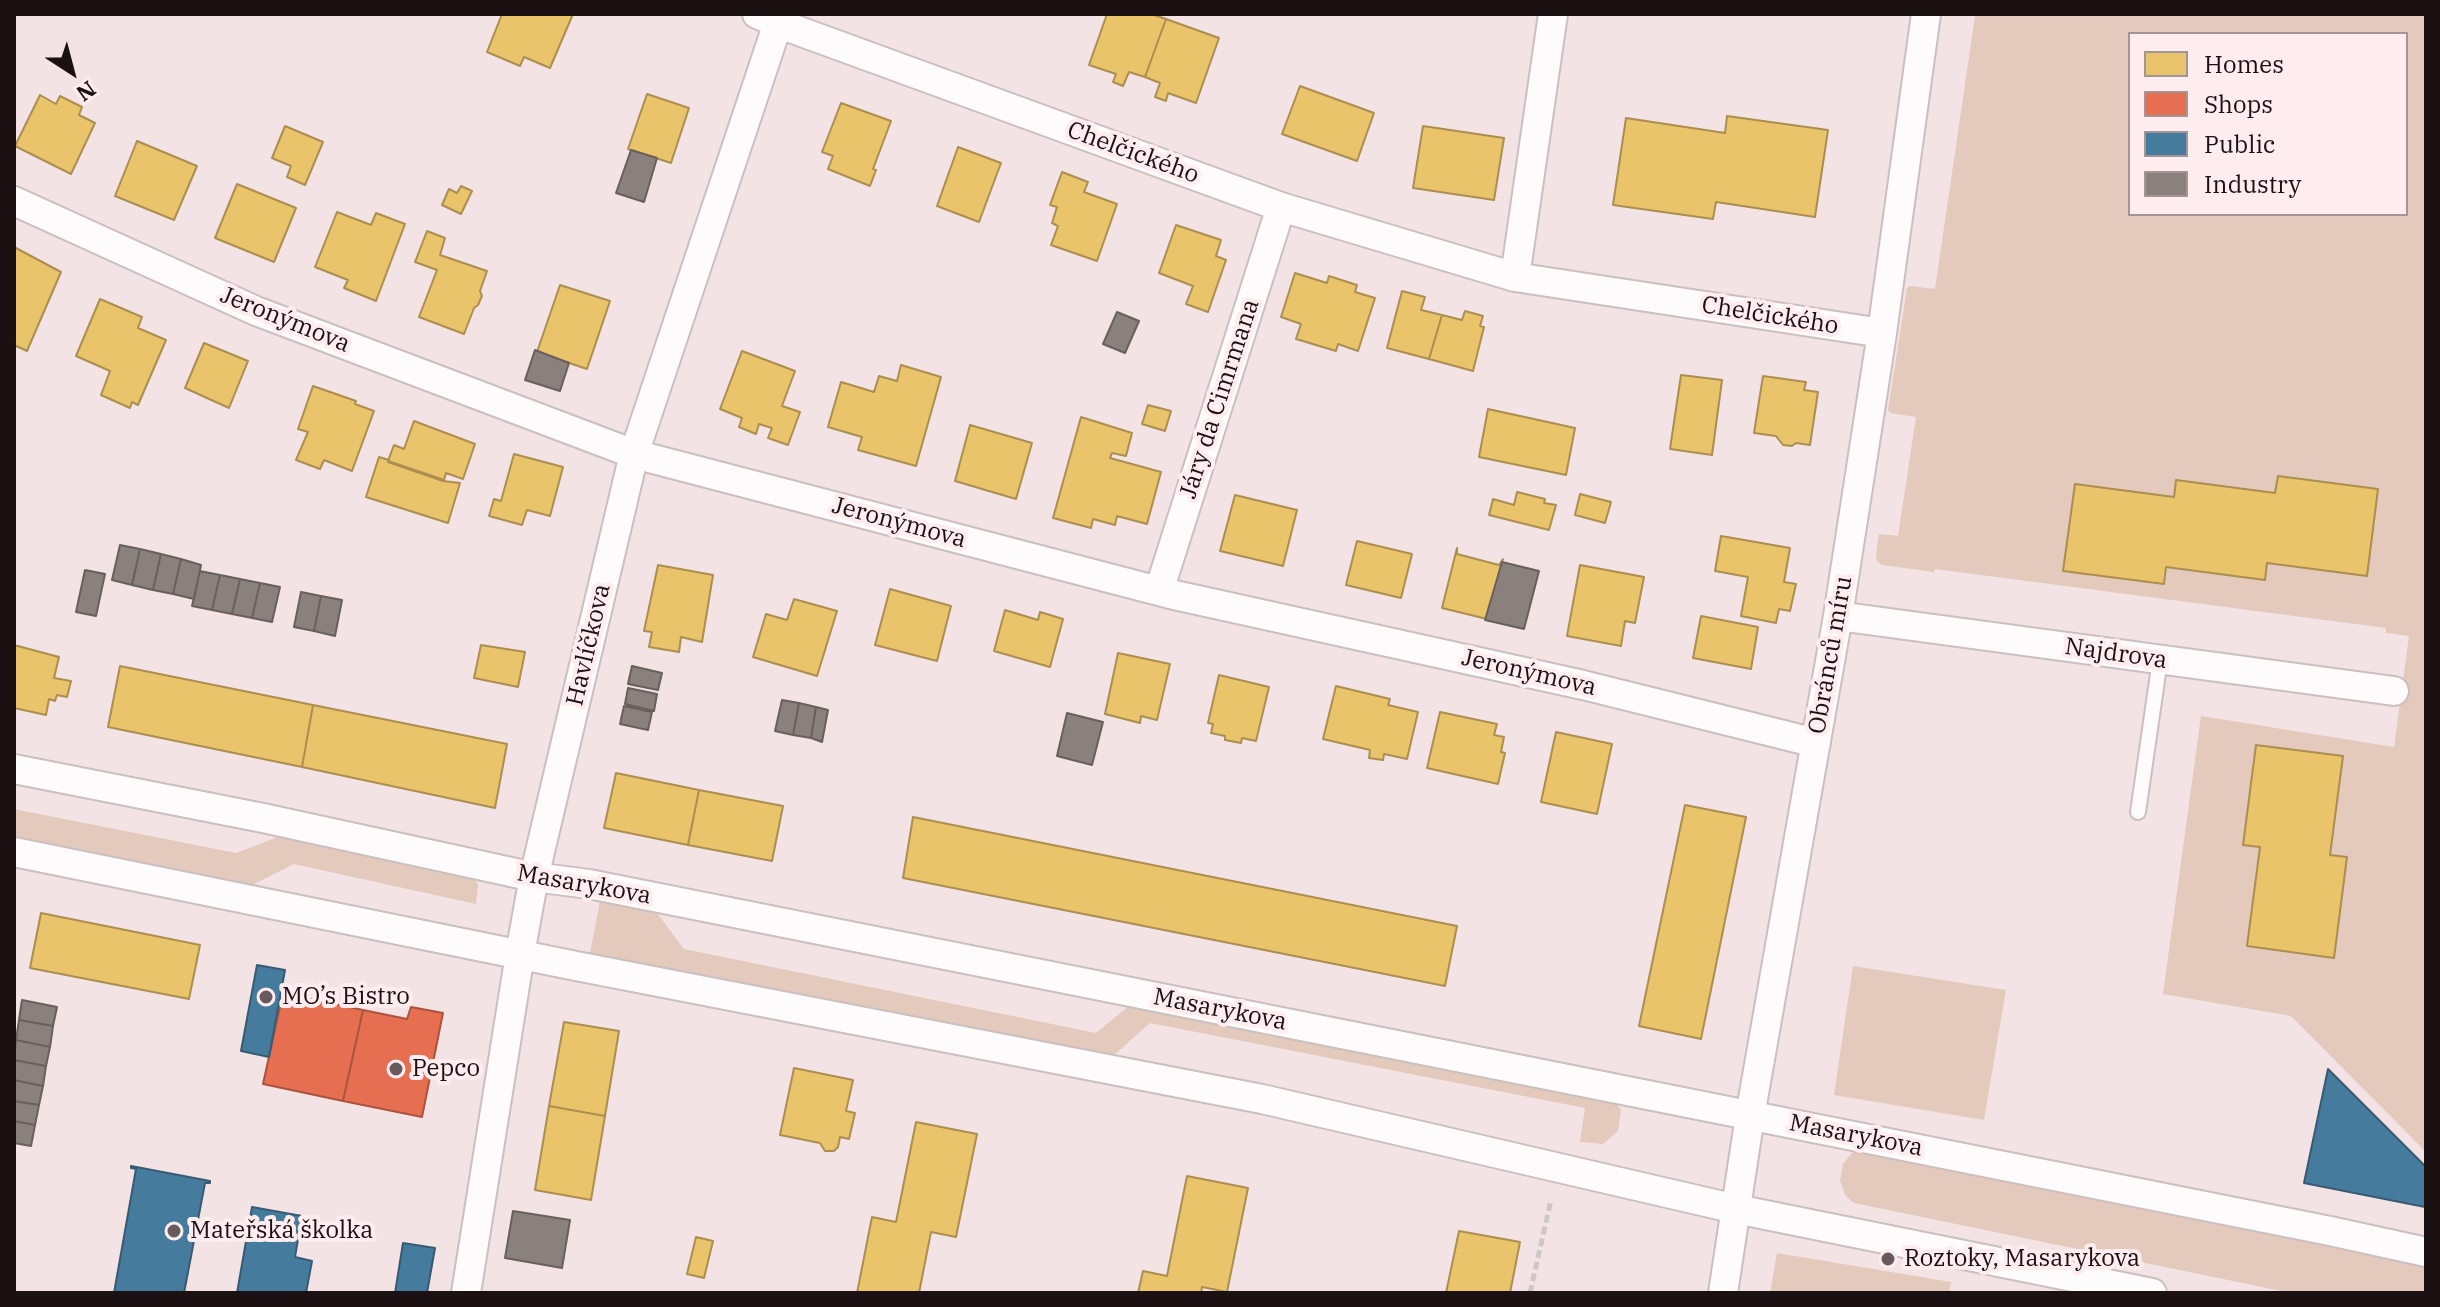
<!DOCTYPE html>
<html>
<head>
<meta charset="utf-8">
<style>
  body { margin:0 }
  #map { position:relative; width:2440px; height:1307px; overflow:hidden; background:#f3e3e4; font-family:"IBM Plex Serif",serif }
  canvas { display:block }
  .frame { position:absolute; inset:0; border:16px solid #1b1112; pointer-events:none }
  .legend { position:absolute; left:2128px; top:32px; width:280px; height:184px; box-sizing:border-box; background:#ffecee; border:2px solid #a49496; margin:0; padding:10px 14px; list-style:none; font-size:24px; color:#1b1112 }
  .legend li { display:flex; align-items:center; gap:16px; height:40px }
  .legend b { width:40px; border:2px solid #a49496 }
  .north { position:absolute; left:32px; top:32px; width:80px; height:80px; -webkit-text-stroke:6px #ffecee; paint-order:stroke; rotate:144deg; font-size:22px; font-weight:700; line-height:32px; text-align:center; color:#1b1112 }
  .north::after { content:''; display:block; margin:auto; width:28px; height:36px; background:#1b1112; clip-path:polygon(50% 0,100% 100%,50% 72%,0 100%) }
</style>
</head>
<body>
<div id="map">
<canvas width="2440" height="1307"></canvas>
<div class="frame"></div>
<ul class="legend">
<li><b style="height:22px;background:#e9c46a"></b>Homes</li>
<li><b style="height:22px;background:#e76f51"></b>Shops</li>
<li><b style="height:22px;background:#457b9d"></b>Public</li>
<li><b style="height:22px;background:#8a817c"></b>Industry</li>
</ul>
<div class="north">N</div>
</div>
<script>
const ctx = document.querySelector('canvas').getContext('2d');
ctx.lineJoin = 'round';
function paint(path, color) { ctx.fillStyle = color; ctx.fill(path, 'evenodd'); }
const toPath = rows => new Path2D(rows.map(r => 'M' + r).join(''));
function stroke(path, color, width, dash) { ctx.strokeStyle = color; ctx.lineWidth = width; ctx.lineCap = dash ? 'butt' : 'round'; ctx.setLineDash(dash || []); ctx.stroke(path); }
function write(font, color, halo, rows, align = 'center') {
  ctx.font = font + ' "IBM Plex Serif",serif'; ctx.lineWidth = 8; ctx.setLineDash([]); ctx.textBaseline = 'middle'; ctx.strokeStyle = halo; ctx.fillStyle = color; for (const [text, x, y, turn = 0] of rows) {
    ctx.save(); ctx.translate(x, y); ctx.rotate((+turn || 0) * Math.PI / 180); ctx.textAlign = isNaN(turn) ? turn : align; if (halo) ctx.strokeText(text, 0, 0); ctx.fillText(text, 0, 0); ctx.restore();
  }
}
const green = toPath([
  [1968,14,2426,14,2426,1152,2291,1016,2163,994,2201,716,2394,747,2409,636,2386,633,2386,628,1935,569,1934,572,1882,565,1877,561,1876,555,1879,534,1898,536,1916,417,1891,413,1888,410,1907,288,1910,286,1935,289,1975,16],
  [2130,34,2406,34,2406,214,2130,214],
  [14,809,236,853,280,836,471,876,478,884,476,904,294,864,250,886,14,836],
  [601,896,654,909,684,949,1096,1033,1135,1001,1611,1096,1621,1110,1618,1131,1603,1144,1580,1142,1585,1108,1150,1023,1114,1055,590,953],
  [1853,966,2006,990,1984,1120,1834,1095],
  [1864,1148,2426,1265,2426,1293,2291,1293,1854,1203,1845,1195,1840,1180,1843,1164,1852,1153],
  [1777,1253,1951,1282,1949,1293,1770,1293]
]);
const homes = toPath([
  [502,14,573,14,550,68,524,57,520,66,487,52,502,14],
  [1107,14,1151,14,1166,19,1145,77,1129,72,1123,86,1113,82,1116,74,1089,65,1107,14],
  [1166,19,1219,38,1196,103,1168,93,1166,101,1155,97,1160,83,1145,77,1166,19],
  [1300,86,1374,113,1357,161,1282,134,1300,86],
  [647,94,689,108,671,163,628,149,647,94],
  [40,95,56,104,60,96,82,107,79,115,95,123,71,174,15,146,40,95],
  [841,103,891,121,873,169,876,170,870,186,828,169,833,156,822,152,841,103],
  [1727,116,1828,130,1815,217,1716,202,1713,219,1613,205,1626,118,1725,133,1727,116],
  [285,126,323,142,305,185,287,177,291,166,272,158,285,126],
  [1423,126,1504,138,1494,200,1413,188,1423,126],
  [137,141,197,166,174,220,115,196,137,141],
  [958,147,1001,163,979,222,937,206,958,147],
  [1062,172,1088,182,1084,192,1117,204,1097,261,1051,245,1058,226,1052,223,1057,207,1050,205,1062,172],
  [237,184,296,208,274,262,215,238,237,184],
  [461,186,472,191,461,214,442,205,449,189,457,193,461,186],
  [337,212,371,225,376,213,405,224,376,301,344,288,348,280,315,267,337,212],
  [1176,225,1221,240,1216,256,1226,260,1208,312,1186,304,1193,286,1159,273,1176,225],
  [427,231,445,238,440,255,487,271,480,291,482,296,478,305,474,308,464,334,419,317,437,270,415,262,427,231],
  [14,247,61,272,27,351,14,345,14,247],
  [1295,273,1327,283,1329,276,1357,285,1355,292,1375,298,1358,351,1338,344,1336,351,1296,339,1301,324,1281,317,1295,273],
  [560,285,610,301,587,369,537,352,560,285],
  [1402,291,1425,297,1421,310,1442,315,1429,359,1387,348,1402,291],
  [100,299,142,317,138,328,166,340,138,405,132,402,130,408,101,395,110,371,76,356,100,299],
  [1465,311,1483,316,1480,326,1484,327,1473,371,1429,359,1442,315,1462,320,1465,311],
  [204,343,248,361,229,408,185,388,204,343],
  [742,351,795,371,782,406,800,412,788,445,768,438,772,428,759,424,756,434,739,427,742,418,720,409,742,351],
  [901,365,941,377,916,466,858,450,862,437,828,427,841,382,874,392,879,376,897,381,901,365],
  [1681,375,1722,380,1712,455,1670,449,1681,375],
  [1763,376,1806,382,1804,390,1818,392,1810,445,1796,443,1792,446,1783,445,1776,436,1754,433,1763,376],
  [313,386,356,401,355,404,374,411,352,471,324,460,320,469,296,460,308,432,298,429,313,386],
  [1148,405,1171,411,1165,431,1142,424,1148,405],
  [1488,409,1575,428,1566,475,1479,457,1488,409],
  [1081,417,1132,433,1126,456,1112,453,1110,458,1161,472,1147,524,1117,516,1115,525,1093,519,1091,528,1053,518,1081,417],
  [414,421,475,444,463,479,446,473,444,480,388,461,394,445,404,449,414,421],
  [970,425,1032,443,1016,499,955,481,970,425],
  [514,454,563,467,550,516,527,510,522,525,489,516,494,499,501,501,514,454],
  [379,457,389,460,388,462,443,481,460,483,448,523,366,497,379,457],
  [2278,476,2378,489,2367,576,2267,563,2265,580,2166,567,2164,584,2063,571,2075,484,2174,497,2176,480,2275,493,2278,476],
  [1517,492,1545,499,1544,503,1556,505,1549,530,1489,515,1493,499,1514,505,1517,492],
  [1580,494,1611,502,1605,523,1575,515,1580,494],
  [1235,495,1297,510,1283,566,1220,551,1235,495],
  [1721,536,1790,548,1784,582,1796,584,1790,611,1779,609,1776,623,1741,616,1748,577,1715,571,1721,536],
  [1357,541,1412,554,1401,598,1346,585,1357,541],
  [1457,548,1457,554,1499,565,1503,559,1487,619,1442,608,1457,548],
  [658,565,713,575,702,642,681,637,679,652,649,647,652,632,644,631,658,565],
  [1580,565,1644,577,1635,623,1625,621,1621,646,1567,636,1580,565],
  [890,589,951,606,937,661,875,645,890,589],
  [794,599,837,611,817,676,753,657,766,614,787,620,794,599],
  [1005,610,1038,620,1040,612,1063,619,1050,667,994,651,1005,610],
  [1701,616,1758,627,1751,669,1693,658,1701,616],
  [14,645,59,657,54,678,71,681,67,697,57,695,55,701,49,699,46,715,14,708,14,645],
  [481,645,525,652,518,687,474,678,481,645],
  [1118,653,1170,664,1157,720,1141,716,1140,723,1105,714,1118,653],
  [120,666,313,705,302,767,108,727,120,666],
  [1219,675,1269,687,1256,741,1242,738,1241,743,1225,740,1225,736,1211,733,1213,724,1208,723,1219,675],
  [1336,686,1390,699,1388,705,1418,712,1407,759,1384,754,1383,760,1369,758,1370,750,1323,739,1336,686],
  [313,705,507,744,495,808,302,767,313,705],
  [1440,712,1497,724,1494,735,1504,737,1501,752,1505,753,1498,784,1427,768,1440,712],
  [1556,732,1612,744,1597,814,1541,802,1556,732],
  [2256,745,2343,756,2330,855,2347,857,2334,958,2247,946,2260,847,2243,845,2256,745],
  [616,773,699,790,688,845,604,828,616,773],
  [699,790,783,806,772,861,688,845,699,790],
  [1685,805,1746,817,1701,1039,1639,1026,1685,805],
  [913,817,1457,926,1445,986,903,878,913,817],
  [41,913,200,945,189,999,30,968,41,913],
  [564,1022,619,1031,605,1116,549,1106,564,1022],
  [794,1068,853,1080,846,1111,855,1113,849,1139,840,1137,838,1147,834,1151,825,1151,820,1143,780,1135,794,1068],
  [549,1106,605,1116,591,1200,535,1190,549,1106],
  [916,1122,977,1134,956,1237,931,1232,919,1293,857,1293,872,1217,896,1222,916,1122],
  [1187,1176,1248,1188,1227,1292,1202,1287,1201,1293,1138,1293,1143,1271,1167,1276,1187,1176],
  [1459,1231,1520,1242,1510,1293,1446,1293,1459,1231],
  [696,1237,713,1241,704,1278,687,1274,696,1237]
]);
const shops = toPath([
  [283,993,363,1010,343,1101,263,1084,283,993],
  [411,1007,443,1013,422,1117,343,1101,363,1010,407,1019,411,1007]
]);
const public = toPath([
  [257,965,285,970,269,1057,241,1051,257,965],
  [2328,1069,2426,1167,2425,1207,2304,1183,2328,1069],
  [131,1166,210,1181,210,1183,205,1183,184,1293,114,1293,136,1169,131,1168,131,1166],
  [252,1207,302,1216,295,1257,312,1261,306,1293,237,1293,252,1207],
  [403,1243,435,1248,427,1293,395,1293,403,1243]
]);
const industry = toPath([
  [631,150,657,158,644,202,616,193,631,150],
  [1117,312,1139,321,1125,353,1103,344,1117,312],
  [535,350,569,363,560,391,525,380,535,350],
  [120,545,140,549,132,585,112,580,120,545],
  [140,549,161,554,153,590,132,585,140,549],
  [161,554,181,559,173,594,153,590,161,554],
  [181,559,201,565,194,599,173,594,181,559],
  [1502,562,1539,571,1524,629,1485,620,1502,562],
  [85,570,105,574,96,616,76,612,85,570],
  [200,571,220,575,212,610,192,606,200,571],
  [220,575,240,579,232,614,212,610,220,575],
  [240,579,260,583,252,618,232,614,240,579],
  [260,583,280,587,272,622,252,618,260,583],
  [301,592,321,596,314,631,294,627,301,592],
  [321,596,342,600,335,636,314,631,321,596],
  [632,666,662,673,658,690,628,684,632,666],
  [628,688,657,694,654,711,625,704,628,688],
  [782,700,799,703,793,735,775,731,782,700],
  [799,703,816,707,811,738,793,735,799,703],
  [624,706,652,712,648,730,620,724,624,706],
  [816,707,828,710,822,742,811,738,816,707],
  [1067,713,1103,722,1092,765,1057,756,1067,713],
  [22,1000,57,1007,53,1026,19,1020,22,1000],
  [19,1020,53,1026,50,1047,16,1040,19,1020],
  [16,1040,50,1047,46,1066,14,1060,16,1040],
  [14,1060,46,1066,43,1086,14,1080,14,1060],
  [14,1080,43,1086,39,1105,14,1101,14,1080],
  [14,1101,39,1105,35,1125,14,1121,14,1101],
  [14,1121,35,1125,31,1146,14,1143,14,1121],
  [513,1211,570,1220,562,1268,505,1258,513,1211]
]);
const path = toPath([
  [1530,1293,1551,1200]
]);
const service = toPath([
  [2138,812,2160,660]
]);
const minor = toPath([
  [757,14,777,23,1281,207,1515,277,1882,333],
  [14,201,256,311,634,454,1170,594,1583,685,1816,743],
  [1515,277,1553,14],
  [1159,591,1281,207],
  [1838,616,2394,691],
  [14,769,263,818,534,877,589,884,2330,1231,2426,1252],
  [14,852,576,966,1262,1099,1736,1209,2152,1293],
  [466,1293,520,954,534,877,634,454,781,14],
  [1723,1293,1750,1116,1838,616,1882,333,1926,14]
]);
const markers = [
  [266,997,8,"#675a5c"],
  [396,1069,8,"#675a5c"],
  [174,1231,8,"#675a5c"],
  [1888,1259,8,"#675a5c"]
];
const streetNames = [
  ["Chelčického",1133,153,20],
  ["Chelčického",1770,316,9],
  ["Jeronýmova",285,320,22],
  ["Járy da Cimrmana",1220,399,-72],
  ["Jeronýmova",899,523,15],
  ["Havlíčkova",589,645,-77],
  ["Najdrova",2116,654,8],
  ["Obránců míru",1831,655,-80],
  ["Jeronýmova",1529,673,13],
  ["Masarykova",584,885,10],
  ["Masarykova",1220,1010,11],
  ["Masarykova",1856,1136,11]
];
const poiNames = [
  ["MO’s Bistro",282,997],
  ["Pepco",412,1069],
  ["Mateřská školka",190,1231],
  ["Roztoky, Masarykova",1904,1259]
];
paint(green, '#e4cabc');
paint(homes, '#e9c46a');
stroke(homes, '#ab8e50', 2);
paint(shops, '#e76f51');
stroke(shops, '#aa533e', 2);
paint(public, '#457b9d');
stroke(public, '#385b73', 2);
paint(industry, '#8a817c');
stroke(industry, '#695f5c', 2);
stroke(service, '#cbbfc0', 18);
stroke(minor, '#cbbfc0', 32);
stroke(path, '#cdc7c8', 5, [8, 4]);
stroke(service, '#fdfbfb', 14);
stroke(minor, '#fdfbfb', 28);
for (const [x, y, r, color] of markers) { const dot = new Path2D(); dot.arc(x, y, r, 0, 2 * Math.PI); ctx.fillStyle = color; ctx.fill(dot); stroke(dot, '#ffecee', 3); }
write('24px', '#1b1112', '#ffecee', streetNames);
write('24px', '#1b1112', '#ffecee', poiNames, 'left');
</script>
</body>
</html>
